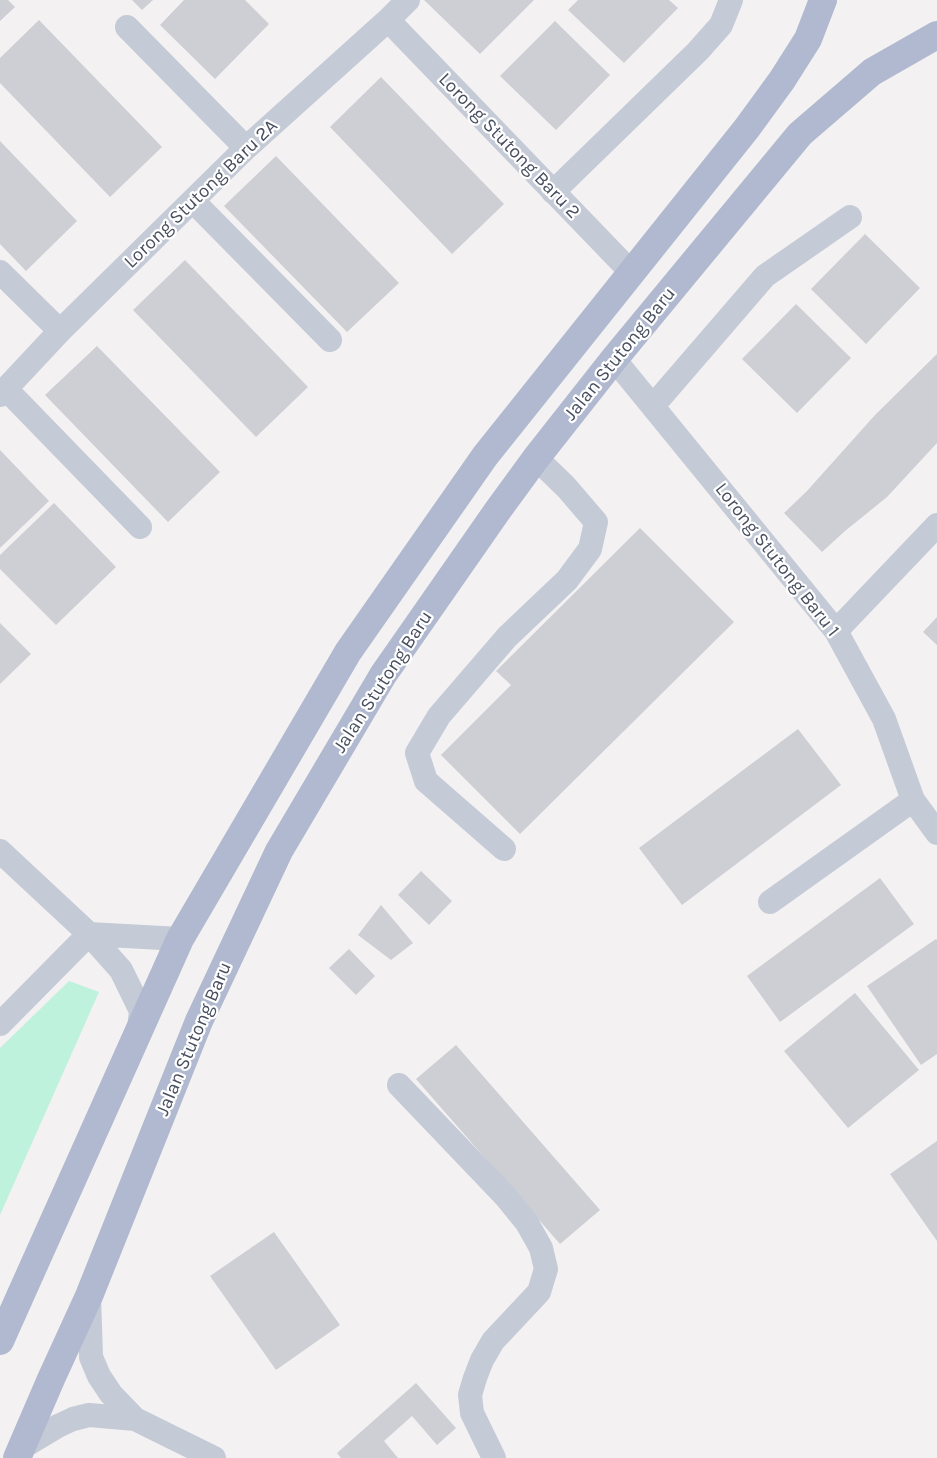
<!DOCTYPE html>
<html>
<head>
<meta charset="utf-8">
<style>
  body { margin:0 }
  canvas { display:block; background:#f3f1f1 }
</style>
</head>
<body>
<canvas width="937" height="1458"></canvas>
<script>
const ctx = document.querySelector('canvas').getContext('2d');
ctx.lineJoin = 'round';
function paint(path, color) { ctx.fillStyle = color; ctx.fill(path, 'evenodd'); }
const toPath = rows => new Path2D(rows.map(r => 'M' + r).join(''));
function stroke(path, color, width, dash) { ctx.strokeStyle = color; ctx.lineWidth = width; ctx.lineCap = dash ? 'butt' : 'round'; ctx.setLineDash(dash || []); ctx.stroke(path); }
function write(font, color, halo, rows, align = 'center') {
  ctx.font = font + ' Karla,sans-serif'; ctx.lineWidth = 4.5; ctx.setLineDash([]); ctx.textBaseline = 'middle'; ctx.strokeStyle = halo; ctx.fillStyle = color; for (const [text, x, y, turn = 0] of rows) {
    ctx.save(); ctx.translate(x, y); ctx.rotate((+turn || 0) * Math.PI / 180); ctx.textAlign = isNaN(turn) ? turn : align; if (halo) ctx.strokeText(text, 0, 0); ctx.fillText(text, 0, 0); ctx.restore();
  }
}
const green = toPath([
  [69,981,99,992,0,1215,0,1048]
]);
const building = toPath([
  [0,0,8,0,15,7,0,21],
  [132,0,153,0,142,10],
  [184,0,245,0,269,24,215,79,160,25],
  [424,0,534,0,480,54],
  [578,0,669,0,678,8,624,63,568,10],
  [39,20,162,147,110,197,0,83,0,58],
  [555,21,610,75,556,130,500,76],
  [381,77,504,204,452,254,330,127],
  [0,141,77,221,26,271,0,244],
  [276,156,399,283,347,332,224,206],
  [865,234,920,288,866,344,811,289],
  [185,260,308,387,256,437,133,310],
  [796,304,851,358,797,413,742,359],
  [97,346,220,472,168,522,45,395],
  [937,354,937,443,887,497,845,531,822,552,784,513,807,491,875,415],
  [0,450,49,501,0,548],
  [54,503,116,567,56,625,0,569,0,555],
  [640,528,734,622,520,834,441,755,511,685,496,671],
  [937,617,937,645,923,632],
  [0,623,31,654,0,684],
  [798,729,841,785,682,905,639,848],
  [421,871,452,901,429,925,398,895],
  [880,878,914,924,780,1022,747,976],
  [381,905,413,943,391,960,358,935],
  [936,939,937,940,937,1054,921,1065,867,986],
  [349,949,375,976,356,995,329,968],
  [855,993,919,1070,848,1128,784,1051],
  [456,1045,600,1210,560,1244,416,1079],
  [937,1141,937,1241,890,1174],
  [274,1232,340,1325,276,1370,210,1276],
  [416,1383,456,1428,437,1445,412,1416,384,1441,398,1458,341,1458,337,1453]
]);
const minor = toPath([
  [388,20,631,272],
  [127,27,246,148],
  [553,192,698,51,721,25,731,0],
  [193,201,330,340],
  [0,272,60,331],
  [614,359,836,631,884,719,913,800,937,833],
  [6,389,140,527],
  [0,395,60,331,246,148,388,20,408,0],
  [653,406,765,276,850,217],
  [836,631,937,525],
  [504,849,426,781,417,753,439,716,507,637,567,580,590,549,596,522,566,487,536,458],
  [0,851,89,934,121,970,141,1011,139,1029],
  [770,902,913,800],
  [89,934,180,939],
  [0,1024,89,934],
  [399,1085,506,1197,527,1223,541,1248,546,1269,539,1292,493,1341,482,1360,475,1378,470,1395,472,1413,494,1458],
  [89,1296,91,1357,99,1376,111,1394,135,1419,214,1458],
  [21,1448,58,1426,73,1419,89,1415,135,1419]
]);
const major = toPath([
  [0,1341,180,939,348,652,485,456,747,128,782,80,808,39,823,0],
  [17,1458,51,1379,89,1296,199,1021,279,851,383,675,498,510,536,458,614,359,800,134,872,72,937,35]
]);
const streetNames = [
  ["Lorong Stutong Baru 2",509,146,46],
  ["Lorong Stutong Baru 2A",201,194,-44],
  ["Jalan Stutong Baru",620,354,-51],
  ["Lorong Stutong Baru 1",777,560,52],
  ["Jalan Stutong Baru",383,682,-57],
  ["Jalan Stutong Baru",194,1039,-67]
];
paint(green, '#bef2dd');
paint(building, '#cdcfd5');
stroke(minor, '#c4cad6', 24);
stroke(major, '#b0b9d0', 28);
write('19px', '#484f5f', '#fff', streetNames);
</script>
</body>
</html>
